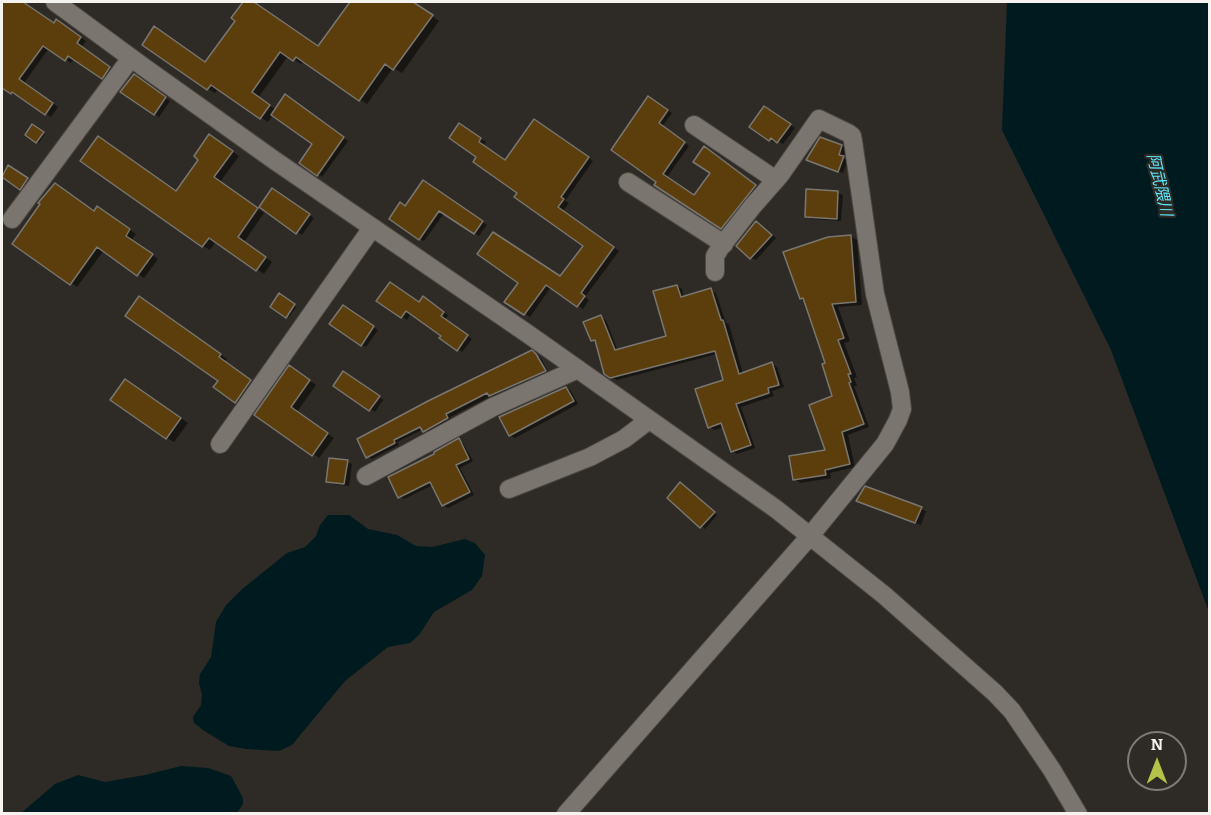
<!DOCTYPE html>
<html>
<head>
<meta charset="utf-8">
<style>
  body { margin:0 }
  #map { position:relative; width:1211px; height:815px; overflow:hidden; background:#2e2a25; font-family:Bitter,serif }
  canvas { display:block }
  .frame { position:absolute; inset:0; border:3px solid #f5f3ef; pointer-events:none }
  .north { position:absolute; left:1127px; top:731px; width:60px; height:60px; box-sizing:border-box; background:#2e2a25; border:2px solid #7e7a76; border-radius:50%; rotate:0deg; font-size:16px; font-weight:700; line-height:24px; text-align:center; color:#f5f3ef }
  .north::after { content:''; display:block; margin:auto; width:21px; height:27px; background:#b4c24a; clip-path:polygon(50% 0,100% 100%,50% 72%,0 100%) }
</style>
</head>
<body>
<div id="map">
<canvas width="1211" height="815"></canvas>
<div class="frame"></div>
<div class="north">N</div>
</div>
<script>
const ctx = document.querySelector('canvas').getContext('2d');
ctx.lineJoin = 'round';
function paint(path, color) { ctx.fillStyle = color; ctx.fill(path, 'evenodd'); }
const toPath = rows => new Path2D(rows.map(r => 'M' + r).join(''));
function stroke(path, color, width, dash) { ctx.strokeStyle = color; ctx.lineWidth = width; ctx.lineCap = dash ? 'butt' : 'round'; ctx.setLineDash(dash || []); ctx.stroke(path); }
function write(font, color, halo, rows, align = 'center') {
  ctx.font = font + ' Bitter,"Noto Sans JP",serif'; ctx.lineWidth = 4.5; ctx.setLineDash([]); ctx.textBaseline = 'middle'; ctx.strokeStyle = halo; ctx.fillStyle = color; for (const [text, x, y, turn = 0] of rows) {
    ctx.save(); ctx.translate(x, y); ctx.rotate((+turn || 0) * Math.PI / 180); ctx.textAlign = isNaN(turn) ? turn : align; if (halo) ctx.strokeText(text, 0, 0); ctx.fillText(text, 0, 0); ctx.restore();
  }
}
const water = toPath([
  [1007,2,1209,2,1209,612,1111,350,1002,130],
  [328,515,349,515,368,529,397,535,416,546,432,547,465,539,475,543,485,555,482,576,472,590,434,612,419,635,410,643,388,647,345,681,292,745,279,751,246,749,229,746,203,730,194,723,193,717,201,705,202,695,199,683,200,674,211,657,216,622,226,605,241,590,287,553,305,547,316,536,320,525],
  [181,766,208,768,231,776,243,798,243,804,237,813,21,813,55,784,78,775,105,782,145,775]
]);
const shadow = toPath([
  [2,2,22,2,54,25,62,24,86,41,81,48,115,71,108,81,74,58,71,63,49,48,24,83,58,107,51,117,18,95,17,96,11,93,2,86],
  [245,2,254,3,319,48,352,2,412,2,439,21,402,73,393,68,367,104,304,61,301,64,288,56,258,98,276,110,324,124,348,141,322,177,318,174,314,144,273,115,268,122,218,89,215,93,208,89,144,44,206,63,237,20,233,18],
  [139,78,170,101,159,117,154,114],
  [653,100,672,113,662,127,689,146,667,177,694,197,712,172,709,150,760,189,726,230,656,184,658,181],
  [770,110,795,128,783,144,777,140,775,143,751,127],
  [539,124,593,161,565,201,569,203,563,211,619,251,585,297,589,300,583,309,551,287,530,317,507,301,560,278,585,245,519,193,478,157,465,128,486,142,483,146,506,161],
  [33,126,45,134,39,143,27,135],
  [216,140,239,156,220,182,264,213,244,242,272,262,264,274,216,241,210,250,203,246,83,160,177,192],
  [842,146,846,149,844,158,848,160,843,173,812,162],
  [9,167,29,180,22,189,2,176],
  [428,185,487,225,479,236,445,212,424,241,419,239,406,208],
  [277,193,314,218,302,235,261,207],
  [838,193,843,195,841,221,811,219,806,216],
  [95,212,104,212,136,234,131,240,158,259,144,278,104,250,77,287,14,244],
  [761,225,776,238,756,260,751,258],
  [850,236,857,240,862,305,838,307,850,341,844,343,857,377,854,378,857,386,854,386,869,427,848,435,855,467,830,473,831,478,801,483,794,479,827,451,834,397,827,364,805,301,801,298],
  [677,286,682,289,684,298,711,290,716,293,726,323,729,324,743,374,772,364,777,367,784,387,772,391,774,396,741,407,755,448,737,454,732,451,724,427,715,430,709,427,725,381,717,354,617,380,611,377,597,343,592,340,600,317,606,320,618,351,668,337],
  [280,295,296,307,289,317,272,306],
  [379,301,420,303,428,301,448,315,445,320,472,339,462,352,411,313,407,320],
  [147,302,227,359,225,362,257,385,243,405,215,387,220,381],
  [348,309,378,330,366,347,361,345],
  [531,352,541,358,549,374,495,398,491,396,450,417,452,421,429,434,424,429,397,442,399,445,372,459,367,456],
  [296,371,316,385,297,412,334,438,319,458,256,415],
  [348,376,383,400,375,412,370,409],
  [133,385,188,423,174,442,167,438],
  [566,388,571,391,578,404,515,438,510,435],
  [459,440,463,443,473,461,460,468,474,495,448,508,443,505,433,485,404,499,399,496,436,454],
  [347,462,352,464,349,486,332,484,327,481],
  [684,486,717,515,705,529,669,497],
  [862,503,921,509,926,511,921,525]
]);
const building = toPath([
  [2,2,23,2,54,23,56,19,81,37,77,43,110,67,102,79,68,56,65,61,43,46,19,79,53,103,45,115,12,92,11,94,2,88,2,2],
  [243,2,254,2,318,46,350,2,413,2,433,15,393,70,385,64,359,101,296,57,293,61,280,52,252,92,270,105,260,119,211,85,207,90,142,45,154,26,205,62,235,21,231,18,243,2],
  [134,74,166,97,154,115,120,92,134,74],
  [285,94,344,137,317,176,299,163,312,144,271,115,285,94],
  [648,96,668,110,659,123,685,142,663,174,694,195,710,173,693,162,704,146,756,185,721,229,654,185,656,182,611,150,648,96],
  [764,106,791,124,777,143,771,138,769,141,749,127,764,106],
  [534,119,589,157,561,197,564,199,558,207,614,247,581,293,585,296,577,307,546,285,524,315,504,302,518,283,477,254,493,232,560,276,583,246,514,197,517,193,473,162,476,157,449,138,459,123,481,138,479,142,505,160,534,119],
  [32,124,44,132,36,143,25,135,32,124],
  [209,134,233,151,214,177,258,208,238,237,266,257,256,271,209,238,202,247,80,161,98,136,176,191,198,160,194,156,209,134],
  [820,137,842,145,839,155,844,156,838,172,806,160,820,137],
  [8,165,28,178,20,190,2,177,8,165],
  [423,180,483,221,474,234,439,211,419,240,389,219,400,202,405,206,423,180],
  [55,183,94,211,97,206,130,229,126,236,153,254,137,276,97,247,70,285,12,244,40,204,38,203,55,183],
  [272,188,310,214,296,234,259,207,272,188],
  [806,189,838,191,837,219,805,217,806,189],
  [756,221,772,235,750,259,736,246,756,221],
  [851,235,856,302,832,304,844,338,838,340,851,374,848,374,851,382,849,383,864,424,842,432,850,464,825,470,826,475,793,480,789,456,825,450,809,405,832,396,822,364,825,363,803,298,800,299,783,252,828,237,851,235],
  [390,282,419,302,423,296,444,312,441,316,468,335,457,351,439,338,441,336,406,311,401,318,376,301,390,282],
  [677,285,681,297,711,288,721,320,723,320,739,374,772,362,779,385,768,388,769,393,736,404,751,445,731,452,721,423,708,428,695,389,723,380,715,351,610,378,604,374,595,340,591,341,583,322,601,315,615,350,666,336,653,291,677,285],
  [279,293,295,304,286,318,270,307,279,293],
  [139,296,221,354,219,357,251,380,235,403,213,387,218,381,125,316,139,296],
  [343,305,374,326,361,346,329,324,343,305],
  [532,350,536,354,546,371,489,396,487,393,446,414,448,418,423,432,420,427,394,440,395,443,366,458,357,439,428,401,532,350],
  [289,365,310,380,291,407,328,433,312,456,254,415,289,365],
  [343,371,380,396,369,411,333,386,343,371],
  [125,379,181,418,166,439,110,400,125,379],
  [566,387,574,401,509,436,499,417,566,387],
  [459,438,469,459,456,465,470,492,442,506,430,482,398,498,388,477,434,454,434,452,459,438],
  [329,458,348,460,344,484,326,482,329,458],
  [680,482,715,512,700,528,667,498,680,482],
  [865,486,922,507,915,523,856,501,865,486]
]);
const minor = toPath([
  [55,2,145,68,274,160,528,334,776,509,884,595,995,693,1012,711,1052,770,1078,814],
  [694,125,776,180],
  [628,182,724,244],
  [12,219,131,58],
  [220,444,372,228],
  [366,476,493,407,578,369],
  [509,489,590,457,624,439,649,420],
  [566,814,810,536,885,444,898,420,902,409,900,392,875,294,853,141,852,136,848,133,819,119,780,175,752,207,720,248,715,256,715,272]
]);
const waterNames = [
  ["阿武隈川",1159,185,77]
];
paint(water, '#001b1f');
paint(shadow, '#0007');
paint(building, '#5b3e0c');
stroke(building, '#7a7670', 1.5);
stroke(minor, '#4c4944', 20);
stroke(minor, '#7a756f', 18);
write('italic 16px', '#5be9fd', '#2e2a25', waterNames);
</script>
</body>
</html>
